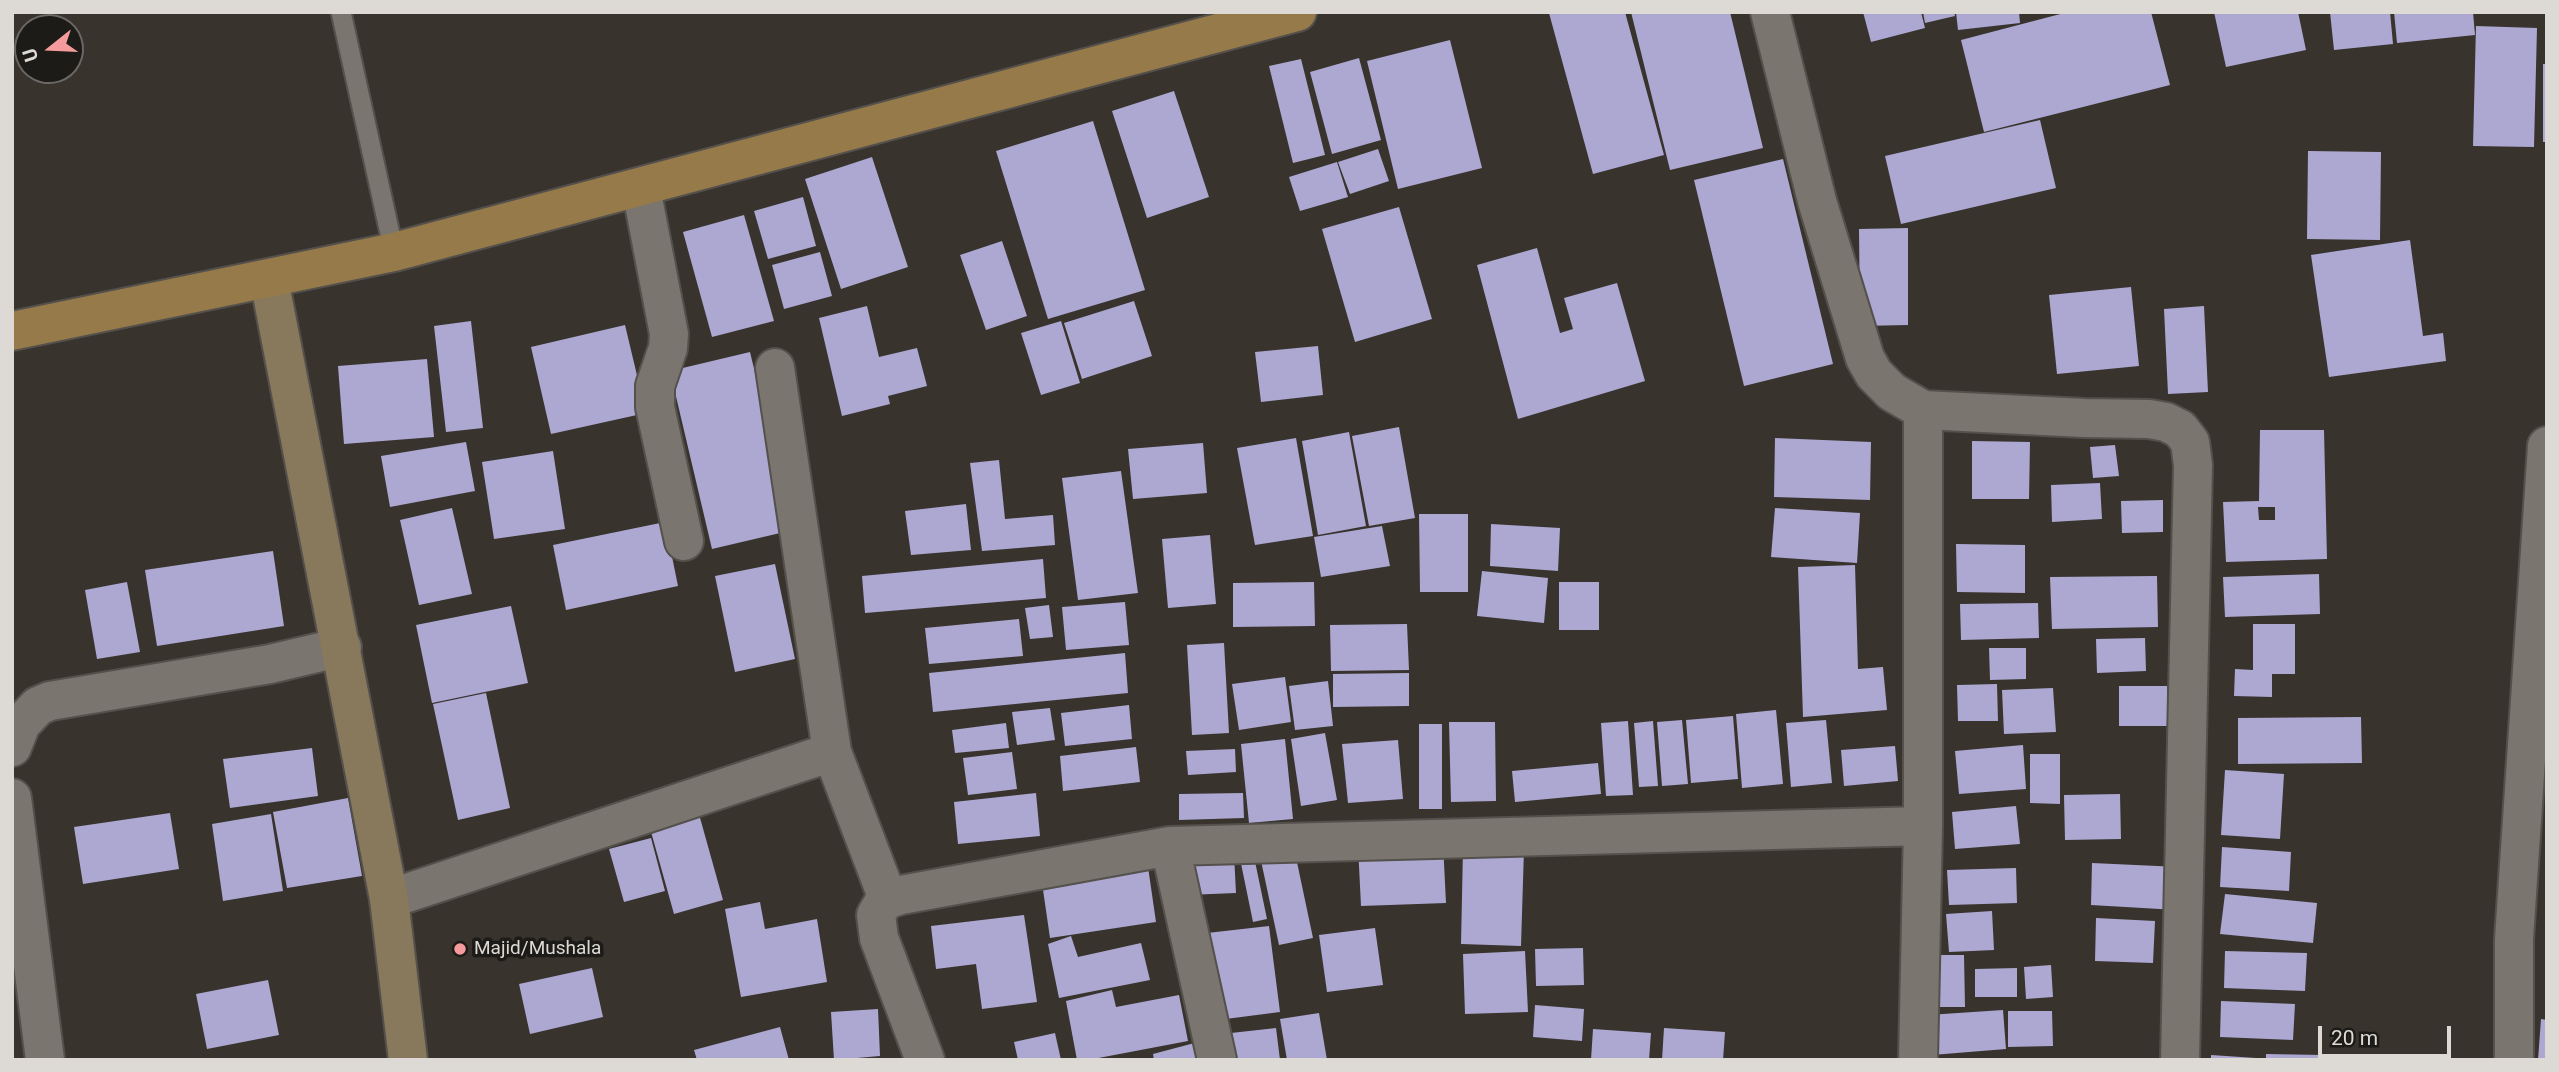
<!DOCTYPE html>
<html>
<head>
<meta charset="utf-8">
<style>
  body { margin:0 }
  #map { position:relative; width:2559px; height:1072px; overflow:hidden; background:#38332d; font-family:Roboto,sans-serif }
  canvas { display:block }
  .frame { position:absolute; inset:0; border:14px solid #dddad6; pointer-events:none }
  .north { position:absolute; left:14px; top:14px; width:70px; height:70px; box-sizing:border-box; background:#1d1b18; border:2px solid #6a6764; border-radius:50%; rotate:252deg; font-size:19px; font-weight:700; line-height:28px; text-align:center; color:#dddad6 }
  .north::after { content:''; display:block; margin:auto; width:24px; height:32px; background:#f59b9d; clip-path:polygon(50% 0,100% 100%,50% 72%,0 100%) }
  .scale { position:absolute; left:2318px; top:1026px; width:133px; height:32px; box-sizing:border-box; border:4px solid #dddad6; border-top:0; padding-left:9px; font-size:21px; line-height:24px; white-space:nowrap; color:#dddad6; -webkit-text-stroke:5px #1d1b18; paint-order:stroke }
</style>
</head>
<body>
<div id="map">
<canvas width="2559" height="1072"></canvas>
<div class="frame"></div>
<div class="north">U</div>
<div class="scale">20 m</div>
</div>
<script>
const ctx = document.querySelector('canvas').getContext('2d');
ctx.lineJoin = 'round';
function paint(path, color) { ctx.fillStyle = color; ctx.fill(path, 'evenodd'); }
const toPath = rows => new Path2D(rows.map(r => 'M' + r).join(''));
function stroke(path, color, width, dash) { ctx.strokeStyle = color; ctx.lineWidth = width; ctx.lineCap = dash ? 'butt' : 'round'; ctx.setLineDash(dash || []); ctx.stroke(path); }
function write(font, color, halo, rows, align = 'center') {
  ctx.font = font + ' Roboto,sans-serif'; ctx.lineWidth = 7; ctx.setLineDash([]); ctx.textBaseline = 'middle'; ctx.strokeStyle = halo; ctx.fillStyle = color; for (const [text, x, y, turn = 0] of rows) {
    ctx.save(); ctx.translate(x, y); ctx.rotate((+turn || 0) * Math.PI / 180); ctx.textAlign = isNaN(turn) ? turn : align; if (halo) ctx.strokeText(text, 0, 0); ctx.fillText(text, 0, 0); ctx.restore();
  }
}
const building = toPath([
  [1625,12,1664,155,1593,174,1549,13],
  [1631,12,1730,12,1763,148,1670,170],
  [1863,12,1921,12,1925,28,1871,42],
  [1923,12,1954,12,1955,16,1925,23],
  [1956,12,2019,12,2020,23,1958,30],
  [2068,12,2151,12,2170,85,1984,132,1961,40],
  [2214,12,2298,12,2306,50,2226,67],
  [2330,12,2390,12,2393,44,2334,50],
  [2394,12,2473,12,2475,35,2397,43],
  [2476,26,2537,28,2534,147,2473,146],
  [1450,40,1482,168,1398,189,1367,61],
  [1359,58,1381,140,1332,154,1310,72],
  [1301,59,1325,155,1293,163,1269,66],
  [2543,64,2547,64,2547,142,2543,142],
  [1174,91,1209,197,1147,218,1112,111],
  [2040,120,2056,188,1901,224,1885,156],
  [1093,121,1145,290,1048,319,996,151],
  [1378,149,1389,181,1350,194,1338,162],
  [2308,151,2381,152,2380,240,2307,239],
  [872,157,908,267,841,289,805,179],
  [1783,159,1833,364,1744,386,1694,180],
  [1337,162,1348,197,1300,211,1289,177],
  [803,197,816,246,768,259,754,211],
  [1399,207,1432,319,1355,342,1322,229],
  [744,215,774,321,712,337,683,232],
  [1908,228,1908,325,1860,326,1859,229],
  [2410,240,2423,336,2443,333,2446,361,2329,377,2311,255],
  [1002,241,1027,316,986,330,960,255],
  [1537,248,1560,333,1573,329,1564,298,1617,283,1645,381,1518,419,1477,265],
  [820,252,832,296,784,309,772,265],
  [2131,287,2139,366,2057,374,2049,295],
  [1134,301,1152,356,1082,379,1064,323],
  [867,306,879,357,917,348,927,386,888,396,890,404,842,416,819,318],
  [2204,306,2208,392,2168,394,2164,309],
  [471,321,483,428,446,432,434,326],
  [1061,321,1080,383,1041,395,1021,333],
  [625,325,646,413,551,434,531,347],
  [1318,346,1323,395,1261,402,1255,352],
  [750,352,793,530,712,549,670,371],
  [427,359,434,437,344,444,338,366],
  [1399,427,1415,518,1369,526,1352,436],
  [2260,430,2324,430,2327,559,2226,562,2223,502,2259,501],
  [2258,507,2275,507,2275,520,2259,520],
  [1349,432,1366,526,1318,535,1302,441],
  [1296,438,1313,536,1255,545,1237,448],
  [1775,438,1871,442,1870,500,1774,497],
  [1972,441,2030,442,2029,499,1972,499],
  [466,442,475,491,390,507,381,456],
  [1203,443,1207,493,1133,499,1128,449],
  [2115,445,2119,476,2093,478,2090,447],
  [553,451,565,529,494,539,482,462],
  [999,460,1005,519,1053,515,1055,545,982,551,970,463],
  [1121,471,1138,593,1078,600,1062,478],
  [2100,483,2102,519,2052,522,2051,485],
  [2163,500,2163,532,2122,533,2121,501],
  [966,504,971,550,911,555,905,511],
  [452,508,472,594,419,605,400,520],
  [1775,508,1860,513,1857,563,1771,557],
  [1419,514,1468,514,1468,592,1420,592],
  [665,522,678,586,566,610,553,545],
  [1491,524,1560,528,1558,571,1490,566],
  [1382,526,1390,566,1321,577,1314,537],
  [1210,535,1216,604,1168,608,1162,539],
  [1956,544,2025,545,2025,593,1957,592],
  [273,551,284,626,157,646,145,570],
  [1043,559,1046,598,865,613,862,576],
  [775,564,795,659,735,672,715,576],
  [1855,565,1858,669,1883,667,1887,710,1803,717,1798,567],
  [1482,571,1548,578,1544,623,1477,616],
  [2319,574,2320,614,2225,617,2223,577],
  [2157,576,2158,627,2052,629,2050,577],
  [127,582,140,652,97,659,85,590],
  [1314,582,1315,626,1233,627,1233,583],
  [1559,582,1599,582,1599,630,1559,630],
  [1125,602,1129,645,1066,650,1062,607],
  [2038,603,2039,638,1961,640,1960,604],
  [1049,605,1053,637,1030,639,1025,608],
  [511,606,528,683,432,703,416,625],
  [1019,619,1023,656,929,664,925,628],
  [1407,624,1409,670,1331,671,1330,625],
  [2253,624,2295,624,2295,674,2272,674,2272,697,2234,696,2235,669,2253,670],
  [2145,638,2146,671,2097,673,2096,639],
  [1224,643,1229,733,1192,735,1187,645],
  [1989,648,2026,648,2026,679,1990,680],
  [1125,653,1128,693,933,712,929,673],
  [1409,673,1409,706,1333,707,1333,674],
  [1285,677,1291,722,1239,730,1232,684],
  [1328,681,1333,726,1295,730,1289,686],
  [1997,684,1998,721,1958,721,1957,685],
  [2119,686,2167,686,2167,726,2119,726],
  [2053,688,2056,732,2004,734,2002,690],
  [486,693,510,808,458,820,433,704],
  [1129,705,1132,739,1065,746,1061,713],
  [1050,708,1055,740,1017,745,1012,712],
  [1776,710,1783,784,1742,788,1736,714],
  [1733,716,1738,779,1691,783,1686,720],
  [2361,717,2362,763,2238,764,2238,718],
  [1682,720,1688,784,1662,786,1657,722],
  [1826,720,1832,783,1791,787,1786,723],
  [1628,721,1633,795,1606,796,1601,723],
  [1653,721,1658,786,1639,787,1634,723],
  [1449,722,1495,722,1496,801,1451,802],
  [1006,723,1009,748,955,753,952,730],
  [1419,724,1442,724,1442,809,1419,809],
  [1325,733,1337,800,1301,806,1291,739],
  [1285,739,1293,819,1249,823,1241,744],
  [1398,740,1403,799,1348,803,1342,744],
  [2023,745,2026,789,1959,794,1955,751],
  [1895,746,1898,781,1844,786,1841,750],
  [1136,747,1140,782,1063,791,1060,756],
  [312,748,318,796,230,808,223,759],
  [1235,749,1236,772,1188,775,1186,751],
  [1012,752,1017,789,968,795,963,758],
  [2030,754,2060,754,2060,804,2030,803],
  [1598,763,1601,794,1515,802,1512,771],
  [2225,770,2284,774,2280,839,2221,835],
  [1036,793,1040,836,958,844,954,802],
  [1243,793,1244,818,1179,820,1179,794],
  [2120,794,2121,839,2065,840,2064,795],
  [348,798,362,876,287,888,273,812],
  [2016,806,2020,844,1955,849,1952,812],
  [697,807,723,900,674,914,648,821],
  [170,813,179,869,83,884,74,827],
  [271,814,283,891,223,901,212,824],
  [651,838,665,891,624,902,609,849],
  [1443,843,1446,903,1361,906,1358,846],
  [1252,847,1267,919,1253,922,1238,849],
  [2222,847,2291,852,2289,891,2220,887],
  [1294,848,1313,938,1279,945,1260,856],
  [1463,848,1524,849,1521,946,1461,944],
  [1234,854,1236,893,1187,895,1186,856],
  [1147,860,1156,922,1050,938,1041,876],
  [2092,863,2179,867,2177,910,2091,905],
  [2016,868,2017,903,1949,905,1947,870],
  [2225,894,2317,903,2313,943,2220,934],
  [760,902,765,929,817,919,827,982,741,997,725,909],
  [1992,911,1994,950,1949,952,1946,914],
  [1024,915,1037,1002,982,1009,976,964,936,969,931,926],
  [2096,918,2155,921,2153,963,2095,961],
  [1269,926,1280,1012,1218,1020,1207,933],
  [1375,928,1383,985,1327,992,1319,935],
  [1071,936,1078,957,1141,943,1150,980,1059,998,1048,944],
  [1583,948,1584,985,1536,986,1535,949],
  [1525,951,1528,1012,1465,1014,1463,954],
  [2225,951,2307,953,2305,991,2224,988],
  [1926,955,1964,955,1965,1007,1926,1007],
  [2051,965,2053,997,2026,999,2024,967],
  [592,968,603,1017,530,1034,519,984],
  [2017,968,2017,997,1975,997,1975,969],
  [268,980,279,1035,207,1049,196,994],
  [1112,990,1116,1007,1179,995,1188,1041,1088,1060,1077,1060,1066,1001],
  [2221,1001,2295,1004,2293,1040,2220,1037],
  [1535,1005,1584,1009,1582,1041,1533,1037],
  [878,1009,880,1056,834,1060,831,1012],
  [2003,1010,2006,1049,1932,1055,1928,1015],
  [2008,1011,2052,1011,2053,1046,2008,1047],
  [1319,1013,1327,1060,1287,1060,1280,1019],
  [2541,1019,2547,1020,2547,1060,2538,1060],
  [780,1027,789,1060,697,1060,694,1050],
  [1276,1028,1280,1060,1234,1060,1231,1033],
  [1664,1028,1725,1032,1723,1060,1662,1060],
  [1593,1029,1651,1033,1649,1060,1591,1060],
  [1055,1033,1061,1060,1018,1060,1014,1042],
  [1202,1041,1207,1060,1154,1060,1153,1054],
  [2266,1054,2323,1055,2323,1060,2266,1060],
  [2211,1055,2256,1058,2255,1060,2211,1060]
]);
const lane = toPath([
  [341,12,394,252]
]);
const street = toPath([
  [1770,12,1817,201,1865,358,1874,374,1892,392,1923,410,2084,418,2149,419,2166,422,2180,429,2190,442,2193,465,2180,1060],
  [641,188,669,334,668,348,655,386,655,407,684,541],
  [775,368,832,752,888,899],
  [12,747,21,724,38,706,50,701,270,664,342,647],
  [12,798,45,1060],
  [1170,846,1217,1060],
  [389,899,832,752],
  [925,1060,879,938,877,923,876,915,883,903,888,899,901,895,1170,846,1923,826],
  [1918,1060,1923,826,1923,410],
  [2514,1060,2514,939,2547,446]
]);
const secondary = toPath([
  [269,279,389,899,408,1060]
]);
const primary = toPath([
  [12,331,394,252,1297,12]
]);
const markers = [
  [460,949,7,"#f59b9d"]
];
const poiNames = [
  ["Majid/Mushala",474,949]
];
paint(building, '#ada8d2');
stroke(lane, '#54504b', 23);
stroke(street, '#54504b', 42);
stroke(secondary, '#54504b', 42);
stroke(primary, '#54504b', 42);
stroke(lane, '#7a756e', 19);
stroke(street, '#7a756e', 38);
stroke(secondary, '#88785c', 38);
stroke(primary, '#967a4a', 38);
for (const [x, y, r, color] of markers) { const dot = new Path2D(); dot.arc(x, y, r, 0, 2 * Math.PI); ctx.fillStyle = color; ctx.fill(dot); stroke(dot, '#1d1b18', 2.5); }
write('19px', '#dddad6', '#1d1b18', poiNames, 'left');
</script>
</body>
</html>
